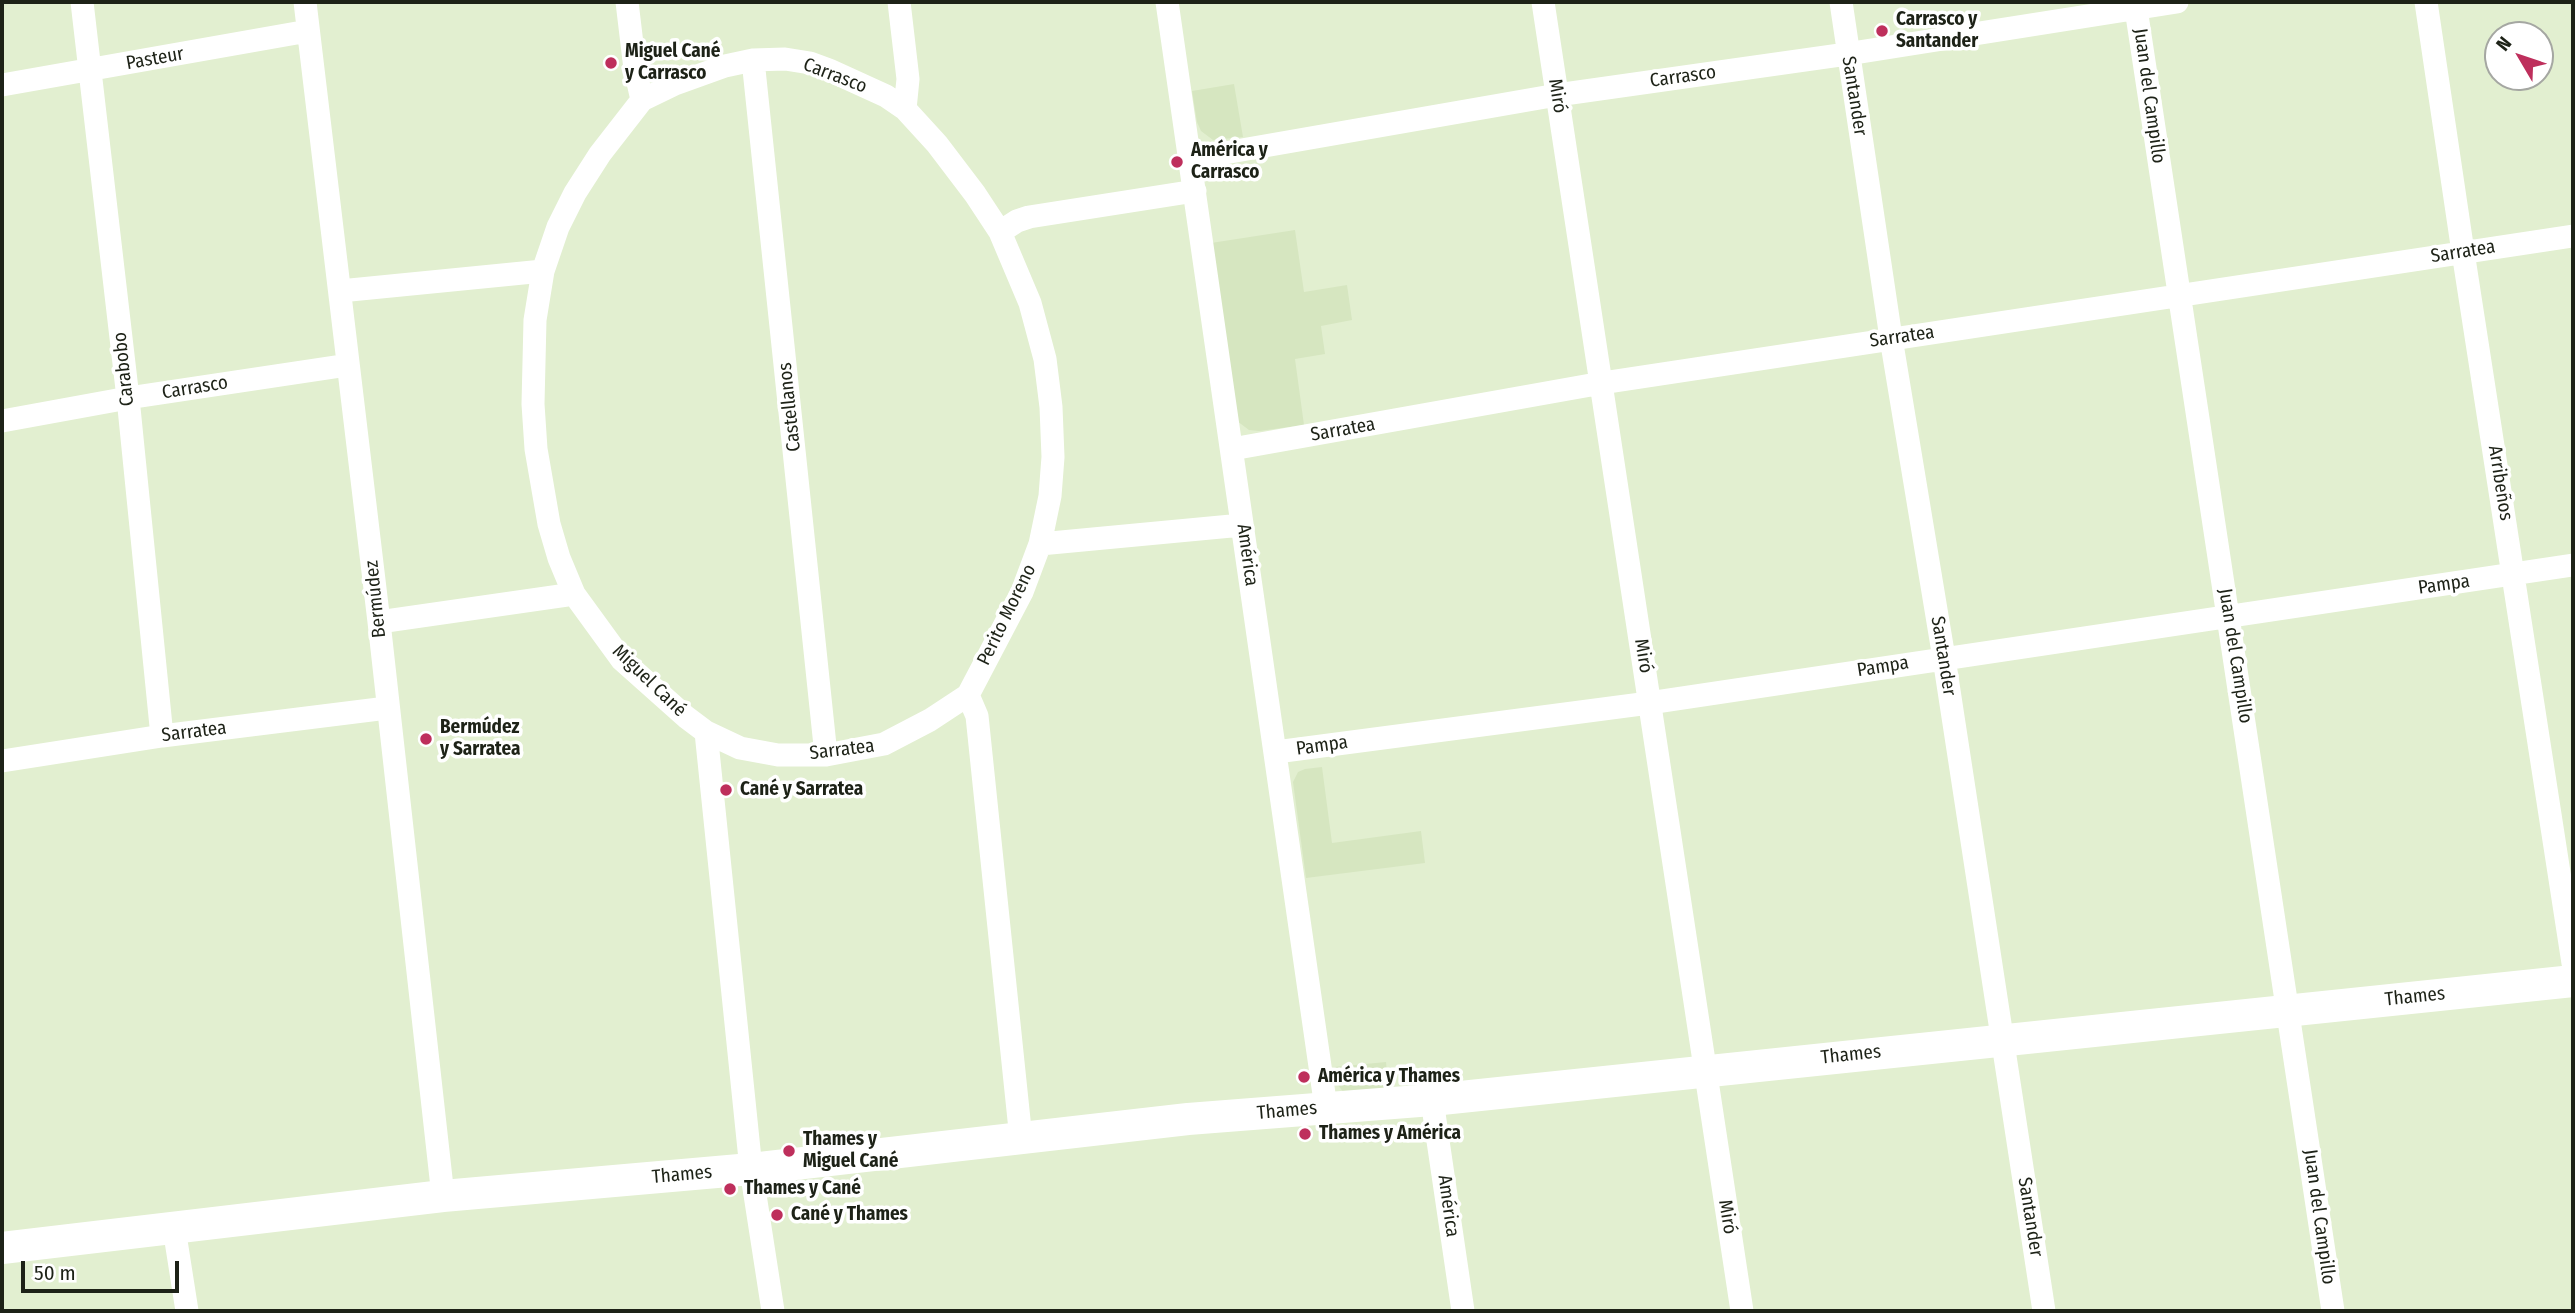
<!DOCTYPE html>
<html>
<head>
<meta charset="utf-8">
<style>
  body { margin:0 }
  #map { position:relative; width:2575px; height:1313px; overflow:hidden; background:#e2efd0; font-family:"Fira Sans Condensed",sans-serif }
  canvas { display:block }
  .frame { position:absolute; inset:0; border:4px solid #1d2217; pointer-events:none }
  .north { position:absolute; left:2484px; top:21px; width:70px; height:70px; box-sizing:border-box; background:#fff; border:2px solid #a5a7a2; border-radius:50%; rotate:309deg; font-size:19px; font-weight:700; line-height:28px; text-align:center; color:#1d2217 }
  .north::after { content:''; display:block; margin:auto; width:24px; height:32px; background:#be2f5c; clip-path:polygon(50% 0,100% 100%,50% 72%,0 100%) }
  .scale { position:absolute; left:21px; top:1261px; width:158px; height:32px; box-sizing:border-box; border:4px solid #1d2217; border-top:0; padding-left:9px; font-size:21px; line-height:24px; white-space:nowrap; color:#1d2217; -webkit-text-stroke:5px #fff; paint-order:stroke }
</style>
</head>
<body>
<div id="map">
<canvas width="2575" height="1313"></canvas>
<div class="frame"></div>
<div class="north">N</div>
<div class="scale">50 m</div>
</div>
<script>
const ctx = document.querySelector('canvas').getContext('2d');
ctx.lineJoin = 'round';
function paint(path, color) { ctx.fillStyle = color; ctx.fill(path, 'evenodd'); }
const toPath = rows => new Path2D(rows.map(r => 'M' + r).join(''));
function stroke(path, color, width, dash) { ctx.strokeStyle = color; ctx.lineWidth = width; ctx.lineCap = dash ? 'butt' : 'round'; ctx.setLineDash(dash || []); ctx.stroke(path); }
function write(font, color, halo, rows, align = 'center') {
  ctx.font = font + ' "Fira Sans Condensed",sans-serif'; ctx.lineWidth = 7; ctx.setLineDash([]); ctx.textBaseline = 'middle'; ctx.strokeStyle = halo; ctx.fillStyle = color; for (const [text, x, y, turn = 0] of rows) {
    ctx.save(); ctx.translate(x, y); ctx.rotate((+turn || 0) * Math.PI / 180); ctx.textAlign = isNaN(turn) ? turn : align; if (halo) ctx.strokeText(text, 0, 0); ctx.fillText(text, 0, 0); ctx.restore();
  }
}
const built = toPath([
  [1234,84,1243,137,1213,140,1201,131,1197,122,1192,91],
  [1295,230,1304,292,1347,285,1352,320,1321,326,1325,354,1295,359,1304,425,1259,431,1249,430,1237,421,1211,243],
  [1322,767,1332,843,1421,831,1425,863,1306,878,1293,782,1298,772,1305,769],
  [1386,1062,1389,1093,1345,1094,1337,1084,1334,1067]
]);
const street = toPath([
  [82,2,128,398,162,736],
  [305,2,379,622,443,1196],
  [627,2,635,69,642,100,600,154,575,193,558,227,543,271,535,320,533,404,536,449,549,524,559,558,574,594,622,660,686,717,706,732,740,748,778,755,826,755,884,744,930,720,968,695,1022,592,1040,544,1050,496,1053,457,1051,407,1045,359,1030,303,1000,232,975,194,937,144,905,109,886,96,829,70,810,63,785,59,753,60,725,66,675,84,642,100],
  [899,2,908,79,905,109],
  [1167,2,1326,1108],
  [1543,2,1742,1311],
  [1841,2,1891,338,1944,658,2044,1311],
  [2135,2,2333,1311],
  [2426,2,2463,252,2573,963],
  [753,60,826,755],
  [2,85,308,31],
  [1190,159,1557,95,1847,54,2177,2],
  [1000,232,1017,221,1029,217,1195,191],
  [340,291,543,271],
  [2,421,128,398,348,365],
  [1232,449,1602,383,2573,236],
  [1040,544,1242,525],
  [379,622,574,594],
  [968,695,977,716,1021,1139],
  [706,732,751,1169,773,1311],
  [1276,752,1649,703,2573,565],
  [2,761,162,736,387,708],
  [1432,1100,1463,1311],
  [174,1228,187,1311]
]);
const secondary = toPath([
  [2,1248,443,1196,751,1169,1188,1119,1432,1100,2573,981]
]);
const markers = [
  [1882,31,7,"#be2f5c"],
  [611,63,7,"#be2f5c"],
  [1177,162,7,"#be2f5c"],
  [426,739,7,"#be2f5c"],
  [726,790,7,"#be2f5c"],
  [1304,1077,7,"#be2f5c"],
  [1305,1134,7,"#be2f5c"],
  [789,1151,7,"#be2f5c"],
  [730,1189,7,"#be2f5c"],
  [777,1215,7,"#be2f5c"]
];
const poiNames = [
  ["Carrasco y",1896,20],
  ["Santander",1896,42],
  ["Miguel Cané",625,52],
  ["y Carrasco",625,74],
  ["América y",1191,151],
  ["Carrasco",1191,173],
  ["Bermúdez",440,728],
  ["y Sarratea",440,750],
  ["Cané y Sarratea",740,790],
  ["América y Thames",1318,1077],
  ["Thames y América",1319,1134],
  ["Thames y",803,1140],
  ["Miguel Cané",803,1162],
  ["Thames y Cané",744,1189],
  ["Cané y Thames",791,1215]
];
const streetNames = [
  ["Pasteur",155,59,-10],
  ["Carrasco",835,76,21],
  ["Carrasco",1683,77,-8],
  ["Miró",1557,96,81],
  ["Santander",1854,96,81],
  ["Juan del Campillo",2149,96,82],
  ["Sarratea",2463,252,-9],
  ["Sarratea",1902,337,-8],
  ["Carabobo",124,369,-96],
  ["Carrasco",195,388,-9],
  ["Castellanos",790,407,-96],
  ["Sarratea",1343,430,-10],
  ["Arribeños",2500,483,81],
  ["América",1247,555,82],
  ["Pampa",2444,585,-8],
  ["Bermúdez",376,599,-96],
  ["Perito Moreno",1007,615,-64],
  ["Miró",1643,656,81],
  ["Santander",1943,656,81],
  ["Juan del Campillo",2235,656,81],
  ["Pampa",1883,667,-9],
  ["Miguel Cané",649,681,44],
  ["Sarratea",194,732,-7],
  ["Pampa",1322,746,-8],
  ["Sarratea",842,750,-7],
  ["Thames",2415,997,-6],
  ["Thames",1851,1055,-6],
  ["Thames",1287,1111,-5],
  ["Thames",682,1175,-5],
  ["América",1448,1206,82],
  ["Miró",1727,1217,81],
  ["Santander",2030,1217,81],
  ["Juan del Campillo",2319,1217,82]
];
paint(built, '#d6e6c0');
stroke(street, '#fff', 23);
stroke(secondary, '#fff', 32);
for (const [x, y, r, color] of markers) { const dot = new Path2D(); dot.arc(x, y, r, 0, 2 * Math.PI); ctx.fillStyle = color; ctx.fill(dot); stroke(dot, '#fff', 2.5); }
write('bold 19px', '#1d2217', '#fff', poiNames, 'left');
write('19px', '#1d2217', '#fff', streetNames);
</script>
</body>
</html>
